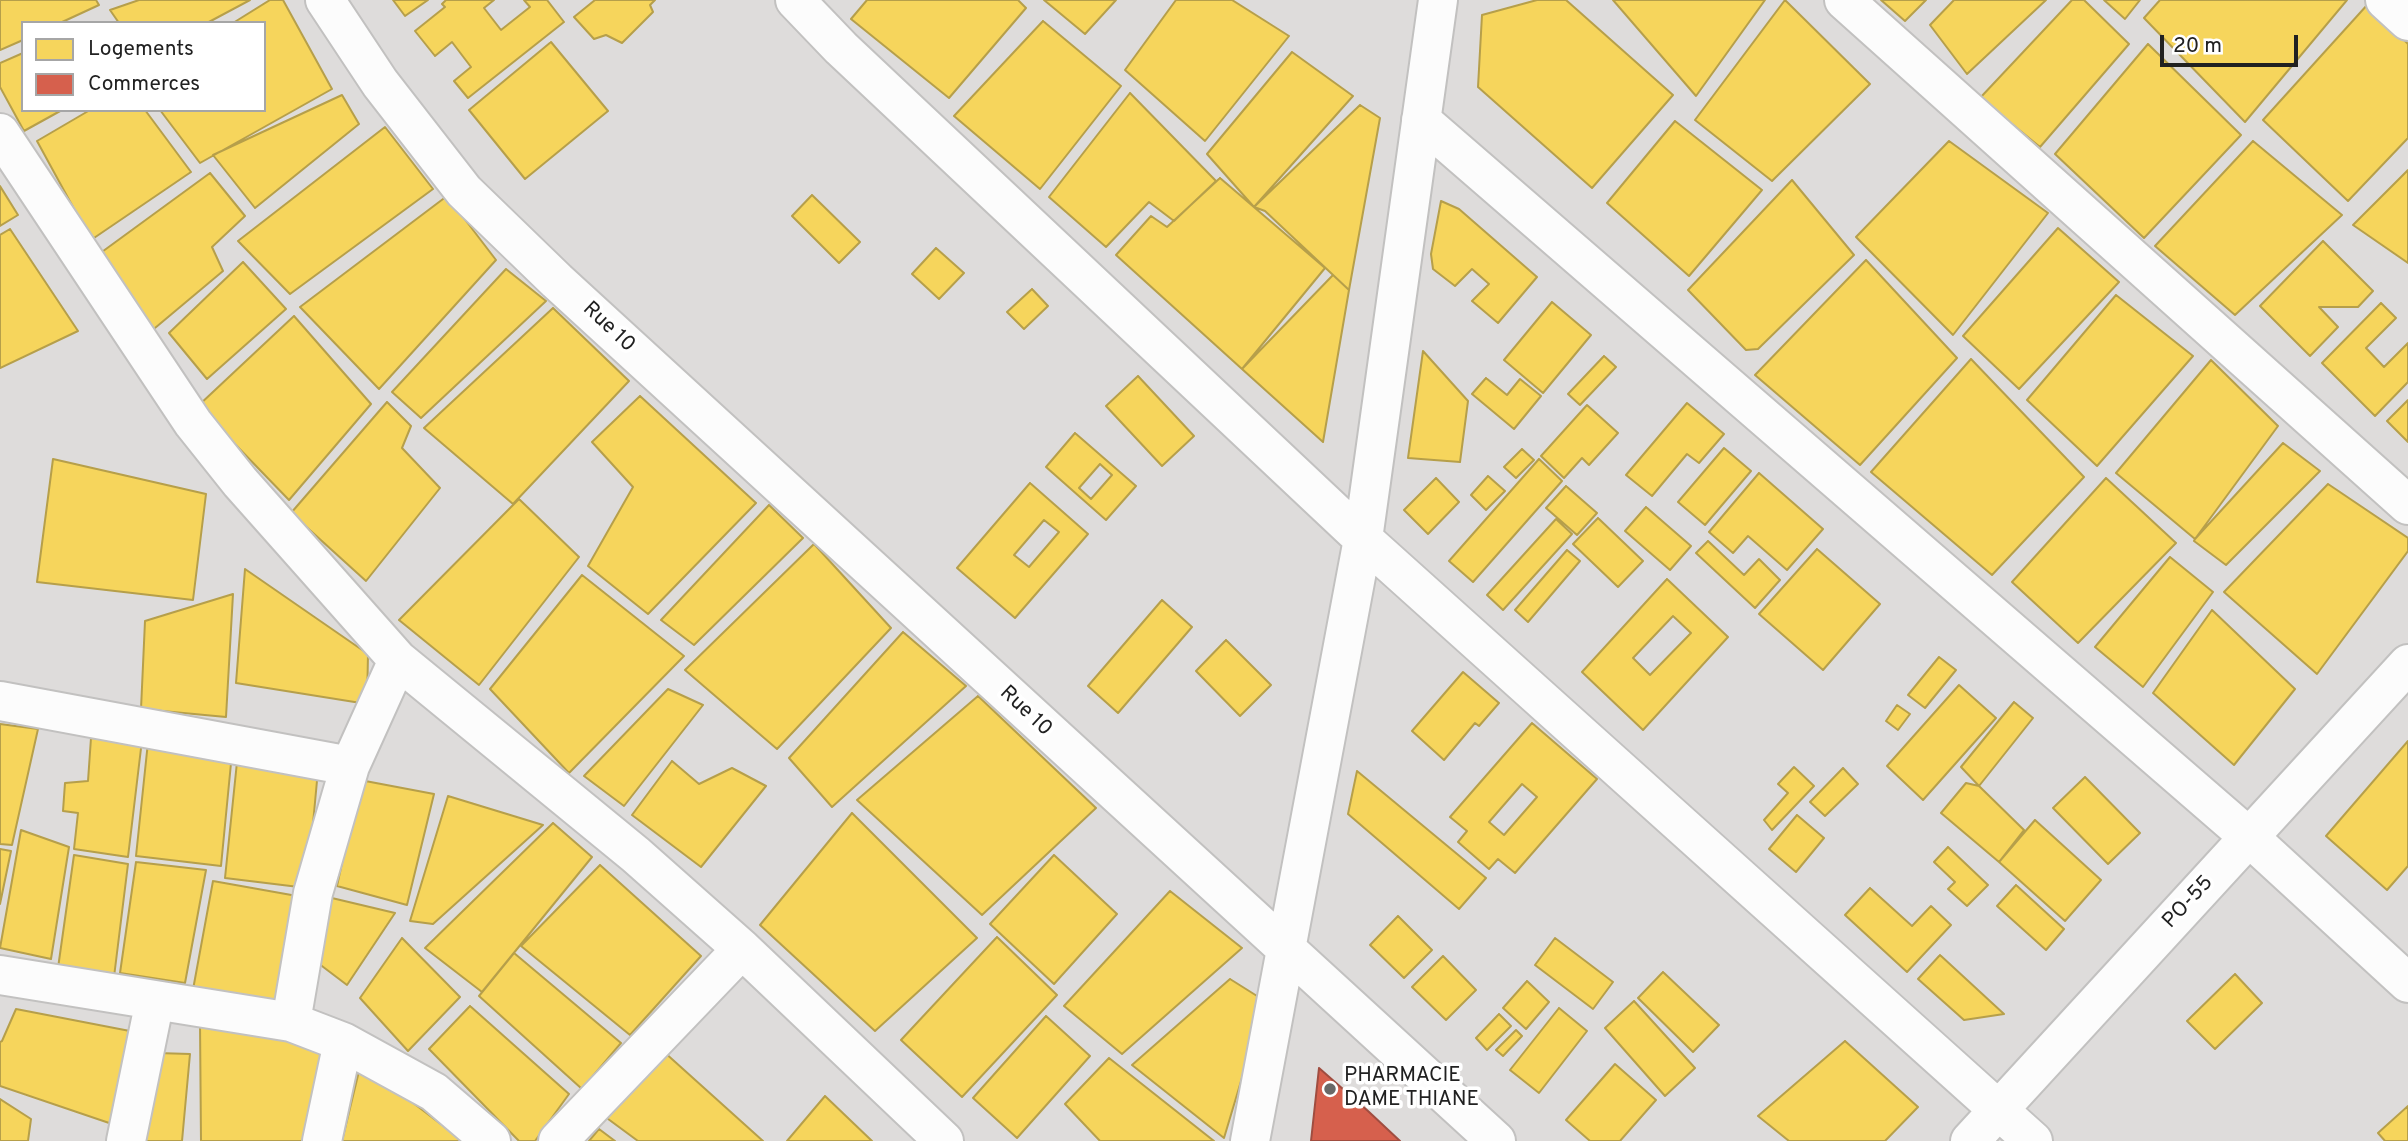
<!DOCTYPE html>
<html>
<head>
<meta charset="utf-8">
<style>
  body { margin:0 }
  #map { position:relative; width:2408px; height:1141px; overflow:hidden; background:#eeecea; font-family:Overpass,sans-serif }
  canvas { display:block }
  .legend { position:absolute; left:21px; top:21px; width:245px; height:91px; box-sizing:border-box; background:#fff; border:2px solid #a6a6a6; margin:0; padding:9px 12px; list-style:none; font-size:21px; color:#212121 }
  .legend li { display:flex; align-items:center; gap:14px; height:35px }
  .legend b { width:35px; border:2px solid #a6a6a6 }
  .scale { position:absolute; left:2160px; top:35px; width:138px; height:32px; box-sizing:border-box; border:4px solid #212121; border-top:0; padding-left:9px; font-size:21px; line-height:24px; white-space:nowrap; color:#212121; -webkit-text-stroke:5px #fff; paint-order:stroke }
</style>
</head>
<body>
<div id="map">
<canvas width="2408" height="1141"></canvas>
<ul class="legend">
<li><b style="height:19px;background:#f6d55c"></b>Logements</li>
<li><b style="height:19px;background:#d6604d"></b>Commerces</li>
</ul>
<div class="scale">20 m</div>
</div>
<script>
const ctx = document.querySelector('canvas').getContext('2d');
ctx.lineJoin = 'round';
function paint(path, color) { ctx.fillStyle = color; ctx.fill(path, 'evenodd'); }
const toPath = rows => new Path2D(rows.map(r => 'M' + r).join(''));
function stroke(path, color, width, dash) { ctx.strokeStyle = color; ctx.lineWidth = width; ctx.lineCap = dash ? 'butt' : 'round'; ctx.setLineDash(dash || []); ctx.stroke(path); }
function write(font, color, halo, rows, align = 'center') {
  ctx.font = font + ' Overpass,sans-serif'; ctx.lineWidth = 7; ctx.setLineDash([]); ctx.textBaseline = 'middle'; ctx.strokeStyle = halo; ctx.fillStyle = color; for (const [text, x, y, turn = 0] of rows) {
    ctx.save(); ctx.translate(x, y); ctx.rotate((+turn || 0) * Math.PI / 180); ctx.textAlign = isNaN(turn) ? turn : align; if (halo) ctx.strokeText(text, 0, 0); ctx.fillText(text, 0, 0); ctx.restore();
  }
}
const residential = toPath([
  [0,0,2408,0,2408,1141,0,1141],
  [23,23,264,23,264,110,23,110]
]);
const homes = toPath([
  [0,0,96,0,99,5,60,23,23,23,23,40,0,50,0,0],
  [139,0,250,0,207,23,119,23,110,10,139,0],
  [270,0,283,0,332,89,200,163,160,110,264,110,264,23,233,23,270,0],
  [393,0,428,0,405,16,393,0],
  [446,0,494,0,484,8,501,30,530,7,524,0,547,0,564,22,468,98,454,81,471,67,452,42,435,56,415,31,445,7,442,4,446,0],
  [595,0,655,0,650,5,653,12,622,43,606,35,594,39,574,17,595,0],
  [867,0,1018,0,1026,8,949,98,851,19,867,0],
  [1044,0,1116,0,1085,34,1044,0],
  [1176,0,1232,0,1289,36,1205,141,1125,70,1176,0],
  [1537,0,1566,0,1673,95,1592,188,1478,87,1482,15,1537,0],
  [1613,0,1765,0,1696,96,1613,0],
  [1785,0,1870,84,1772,181,1695,120,1785,0],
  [1881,0,1926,0,1905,21,1881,0],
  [1954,0,2046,0,1967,74,1930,25,1954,0],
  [2072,0,2084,0,2129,44,2040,147,1980,98,2072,0],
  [2104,0,2140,0,2125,19,2104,0],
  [2160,0,2347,0,2245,122,2144,18,2160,0],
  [2368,4,2408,44,2408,138,2348,201,2263,120,2368,4],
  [1043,21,1121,86,1040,189,954,116,1043,21],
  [551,42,608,111,525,179,469,110,551,42],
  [2148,44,2241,135,2144,238,2055,154,2148,44],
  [1292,52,1353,96,1254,207,1207,154,1292,52],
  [23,53,23,110,62,110,24,131,0,87,0,63,23,53],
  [1130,93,1216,181,1174,221,1149,202,1106,247,1049,197,1130,93],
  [342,95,359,124,255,208,213,155,342,95],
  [1360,105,1380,118,1349,290,1265,211,1254,207,1360,105],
  [90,110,145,110,191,172,91,240,37,141,90,110],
  [1675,121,1762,190,1689,276,1607,203,1675,121],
  [385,127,433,189,290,294,238,241,385,127],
  [1949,141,2048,213,1953,335,1856,237,1949,141],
  [2253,141,2342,215,2235,315,2155,246,2253,141],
  [2408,170,2408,263,2353,225,2408,170],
  [210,173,245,216,212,247,223,271,149,333,95,257,210,173],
  [1220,178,1325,268,1242,369,1116,255,1151,216,1167,227,1220,178],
  [1792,180,1854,255,1758,349,1746,350,1688,290,1792,180],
  [0,186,18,215,0,226,0,186],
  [812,195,860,242,839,263,792,216,812,195],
  [447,196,496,260,379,389,300,307,447,196],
  [1441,201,1459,209,1537,277,1498,323,1472,301,1489,284,1472,269,1455,286,1433,269,1431,254,1441,201],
  [2058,228,2119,282,2019,389,1963,336,2058,228],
  [10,229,78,331,0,368,0,235,10,229],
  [2323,241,2373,291,2358,307,2319,307,2338,327,2310,356,2260,306,2323,241],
  [936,248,964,273,939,299,912,274,936,248],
  [1866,260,1957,358,1860,465,1755,375,1866,260],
  [243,262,286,309,207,379,169,333,243,262],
  [506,269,546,301,421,418,392,392,506,269],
  [1333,275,1349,290,1323,442,1242,369,1333,275],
  [1032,289,1048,306,1024,329,1007,312,1032,289],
  [2116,295,2193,356,2097,466,2027,400,2116,295],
  [1552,302,1591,335,1543,393,1504,360,1552,302],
  [2381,303,2396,318,2366,348,2384,367,2408,343,2408,382,2375,416,2322,363,2381,303],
  [553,308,629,381,513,504,424,428,553,308],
  [294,316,371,404,289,500,198,406,294,316],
  [1423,351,1468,401,1460,462,1408,458,1423,351],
  [1604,356,1616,367,1580,405,1568,394,1604,356],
  [1971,359,2084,477,1992,575,1871,472,1971,359],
  [2211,360,2278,426,2195,539,2116,473,2211,360],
  [1138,376,1194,436,1162,466,1106,406,1138,376],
  [1486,378,1507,395,1520,379,1541,396,1514,429,1472,394,1486,378],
  [640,396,756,503,648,614,588,566,633,487,592,442,640,396],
  [2408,400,2408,442,2387,421,2408,400],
  [387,402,411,426,402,448,440,488,366,581,291,513,387,402],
  [1687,403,1724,434,1699,463,1687,454,1652,496,1626,475,1687,403],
  [1587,405,1618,433,1589,465,1582,458,1564,478,1541,456,1587,405],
  [1075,433,1136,486,1106,520,1046,467,1075,433],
  [1100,464,1112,475,1091,499,1079,488,1100,464],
  [2283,443,2320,471,2226,565,2194,541,2195,539,2283,443],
  [1724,448,1751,471,1705,525,1678,502,1724,448],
  [1522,449,1534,460,1516,478,1504,467,1522,449],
  [53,459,206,494,193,600,37,582,53,459],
  [1539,459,1562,481,1473,582,1449,561,1539,459],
  [1759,473,1823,529,1787,570,1748,536,1733,553,1709,532,1759,473],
  [1488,476,1505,491,1486,510,1471,495,1488,476],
  [1436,478,1459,502,1428,534,1404,510,1436,478],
  [2106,478,2176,543,2078,643,2012,582,2106,478],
  [1030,483,1088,534,1015,618,957,568,1030,483],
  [1044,520,1059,532,1029,567,1014,555,1044,520],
  [2328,484,2408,538,2408,551,2317,674,2224,592,2328,484],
  [1566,486,1597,513,1577,535,1546,508,1566,486],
  [519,499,579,557,479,685,399,620,519,499],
  [769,505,803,538,694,645,661,620,769,505],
  [1646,507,1691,546,1670,570,1625,531,1646,507],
  [1598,518,1643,561,1618,587,1573,544,1598,518],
  [1556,519,1572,534,1503,610,1487,595,1556,519],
  [1708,541,1744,575,1759,559,1780,580,1755,608,1696,553,1708,541],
  [814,544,891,628,777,749,685,670,814,544],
  [1817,549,1880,604,1823,670,1759,614,1817,549],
  [1567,550,1580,561,1528,622,1515,610,1567,550],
  [2170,557,2213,592,2143,687,2095,647,2170,557],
  [245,569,368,654,367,704,236,683,245,569],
  [582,575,684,656,569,773,490,689,582,575],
  [1667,579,1728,637,1643,730,1582,672,1667,579],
  [1673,616,1691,633,1650,675,1633,658,1673,616],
  [233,594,226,717,141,709,145,621,233,594],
  [1162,600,1192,627,1118,713,1088,686,1162,600],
  [2212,610,2295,689,2234,765,2153,693,2212,610],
  [903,632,966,686,832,807,789,758,903,632],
  [1226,640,1271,685,1240,716,1196,671,1226,640],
  [1939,657,1956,670,1925,708,1908,695,1939,657],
  [1463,672,1499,703,1479,726,1475,723,1444,760,1412,731,1463,672],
  [1959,685,1996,718,1923,800,1887,766,1959,685],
  [668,689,703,705,624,806,584,776,668,689],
  [978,696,1096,808,982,915,857,800,978,696],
  [2014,702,2033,718,1979,786,1961,767,2014,702],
  [1897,705,1910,714,1898,730,1886,721,1897,705],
  [1532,723,1597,779,1515,873,1498,859,1489,869,1458,842,1467,831,1450,817,1532,723],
  [1522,784,1537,797,1504,835,1489,822,1522,784],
  [0,724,38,729,12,845,0,844,0,724],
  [91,738,142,740,128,857,74,849,78,813,63,811,65,783,88,781,91,738],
  [2408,741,2408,866,2387,890,2326,836,2408,741],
  [148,742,232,753,221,866,136,856,148,742],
  [672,761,699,784,732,768,766,786,701,867,632,815,672,761],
  [237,762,318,770,307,888,225,878,237,762],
  [1794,767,1814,786,1772,830,1764,820,1788,793,1778,784,1794,767],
  [1843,768,1858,784,1825,816,1810,802,1843,768],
  [1357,771,1486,878,1459,909,1348,814,1357,771],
  [2085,777,2140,833,2108,864,2053,808,2085,777],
  [360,780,434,794,407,905,337,886,360,780],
  [1966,783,1979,786,2024,830,1999,862,1941,813,1966,783],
  [448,796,543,825,433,924,410,921,448,796],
  [852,813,977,938,875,1031,760,925,852,813],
  [1797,815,1824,838,1796,872,1769,849,1797,815],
  [2035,820,2101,880,2065,921,1999,862,2035,820],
  [553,823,592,857,482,992,425,948,553,823],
  [21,830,69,847,51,959,0,948,21,830],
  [1948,847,1988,885,1967,906,1948,889,1955,882,1934,862,1948,847],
  [0,849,11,851,0,904,0,849],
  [74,855,128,864,114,977,58,968,74,855],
  [1054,855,1117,914,1054,984,990,924,1054,855],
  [136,862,206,870,185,983,120,973,136,862],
  [600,865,701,956,630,1035,521,946,600,865],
  [213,881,297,896,285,1010,192,995,213,881],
  [2016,885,2064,929,2046,950,1997,906,2016,885],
  [1870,888,1912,926,1931,906,1951,925,1907,972,1845,915,1870,888],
  [1170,891,1242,948,1122,1054,1064,1006,1170,891],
  [315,894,395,913,347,985,314,960,315,894],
  [1398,916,1432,950,1404,978,1370,945,1398,916],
  [997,937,1057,995,962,1097,901,1040,997,937],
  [402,938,460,997,408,1051,360,998,402,938],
  [1555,938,1613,982,1593,1009,1535,965,1555,938],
  [514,953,621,1043,582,1089,479,996,514,953],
  [1940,955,2004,1014,1964,1020,1918,979,1940,955],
  [1443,956,1476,990,1446,1020,1412,987,1443,956],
  [1663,972,1719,1025,1693,1052,1638,998,1663,972],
  [2235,974,2262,1003,2215,1049,2187,1021,2235,974],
  [1230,979,1265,1001,1224,1138,1132,1065,1230,979],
  [1527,981,1549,1002,1526,1029,1503,1008,1527,981],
  [1634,1001,1695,1068,1665,1096,1605,1028,1634,1001],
  [470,1006,569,1094,535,1141,519,1141,429,1049,470,1006],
  [1559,1008,1587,1031,1539,1093,1510,1070,1559,1008],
  [16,1009,135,1032,118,1126,0,1086,0,1042,2,1041,16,1009],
  [1499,1014,1511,1026,1487,1050,1476,1038,1499,1014],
  [1046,1016,1090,1056,1017,1138,973,1098,1046,1016],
  [200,1022,327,1047,312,1141,201,1141,200,1022],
  [1516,1030,1522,1036,1503,1056,1496,1050,1516,1030],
  [1845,1041,1918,1107,1885,1141,1789,1141,1758,1116,1845,1041],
  [663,1051,763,1141,638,1141,600,1113,663,1051],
  [157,1053,190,1054,182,1141,141,1141,157,1053],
  [1109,1058,1214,1141,1100,1141,1065,1104,1109,1058],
  [361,1063,463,1141,342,1141,361,1063],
  [1615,1064,1656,1100,1620,1141,1590,1141,1566,1120,1615,1064],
  [825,1096,872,1141,787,1141,825,1096],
  [0,1099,31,1119,28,1141,0,1141,0,1099],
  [2408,1106,2408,1141,2385,1141,2378,1133,2408,1106],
  [599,1129,615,1141,589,1141,599,1129]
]);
const shops = toPath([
  [1319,1068,1368,1111,1400,1141,1311,1141,1319,1068]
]);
const minor = toPath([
  [325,0,380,83,464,191,557,281,1496,1141],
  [795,0,841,48,1363,539,2033,1141],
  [1844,0,2408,505],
  [2385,0,2408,21],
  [1421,120,2250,838,2408,983],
  [0,133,193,423,240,482,398,660,636,855,742,949,944,1141],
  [0,701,350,766],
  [0,975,291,1022,343,1042,434,1092,491,1141],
  [291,1022,313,893,350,766,398,660],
  [126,1141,155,1000],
  [322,1141,343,1042],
  [558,1141,742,949],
  [1250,1141,1363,539,1438,0],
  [1970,1141,2408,664]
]);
const markers = [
  [1330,1089,7,"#696867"]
];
const streetNames = [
  ["Rue 10",608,328,43],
  ["Rue 10",1025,712,43],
  ["PO-55",2189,903,-47]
];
const poiNames = [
  ["PHARMACIE",1344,1077],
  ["DAME THIANE",1344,1101]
];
paint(residential, '#dedcdb');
paint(homes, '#f6d55c');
stroke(homes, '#b69f4a', 2);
paint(shops, '#d6604d');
stroke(shops, '#a04d40', 2);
stroke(minor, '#c2c1c0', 42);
stroke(minor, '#fcfcfc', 38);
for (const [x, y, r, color] of markers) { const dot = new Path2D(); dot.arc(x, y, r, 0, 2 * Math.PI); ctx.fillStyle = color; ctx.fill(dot); stroke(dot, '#fff', 2.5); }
write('21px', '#212121', '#fff', streetNames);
write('21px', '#212121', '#fff', poiNames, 'left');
</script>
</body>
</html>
